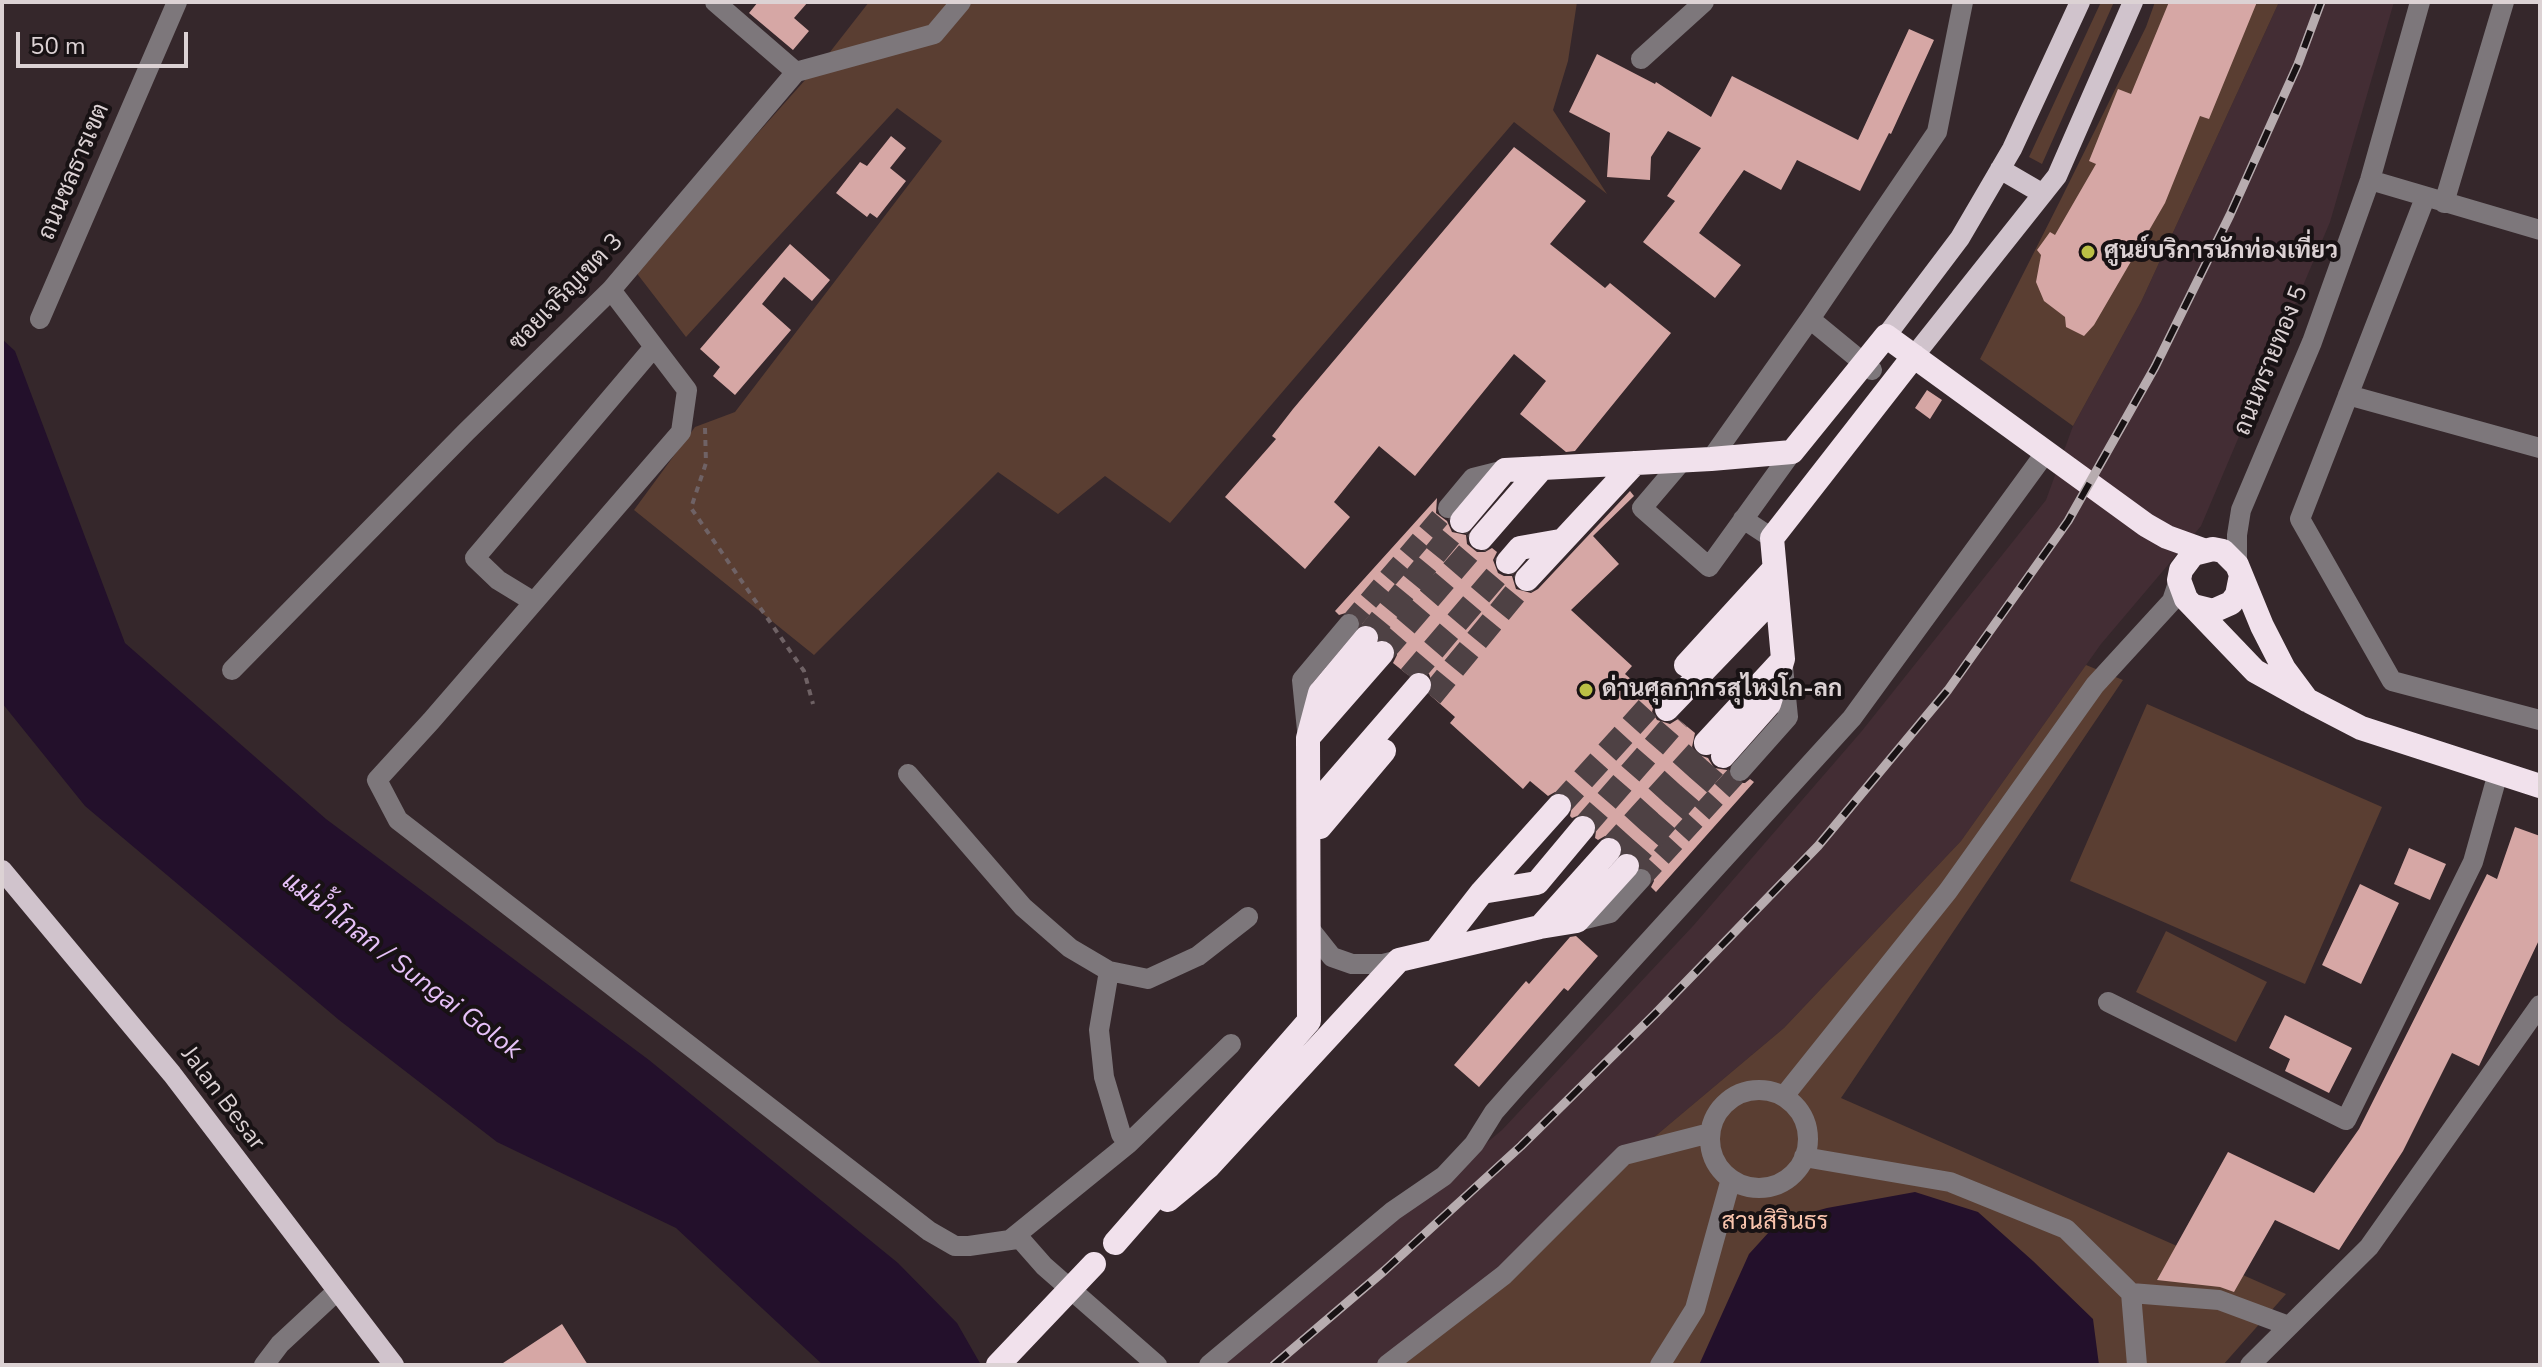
<!DOCTYPE html>
<html>
<head>
<meta charset="utf-8">
<style>
  body { margin:0 }
  #map { position:relative; width:2542px; height:1367px; overflow:hidden; background:#35272b; font-family:"Nunito Sans",sans-serif }
  canvas { display:block }
  .frame { position:absolute; inset:0; border:4px solid #dcd2d4; pointer-events:none }
  .scale { position:absolute; left:16px; top:32px; width:172px; height:36px; box-sizing:border-box; border:4px solid #dcd2d4; border-top:0; padding-left:10px; font-size:24px; line-height:28px; white-space:nowrap; color:#dcd2d4; -webkit-text-stroke:6px #181214; paint-order:stroke }
</style>
</head>
<body>
<div id="map">
<canvas width="2542" height="1367"></canvas>
<div class="frame"></div>
<div class="scale">50 m</div>
</div>
<script>
const ctx = document.querySelector('canvas').getContext('2d');
ctx.lineJoin = 'round';
function paint(path, color) { ctx.fillStyle = color; ctx.fill(path, 'evenodd'); }
const toPath = rows => new Path2D(rows.map(r => 'M' + r).join(''));
function stroke(path, color, width, dash) { ctx.strokeStyle = color; ctx.lineWidth = width; ctx.lineCap = dash ? 'butt' : 'round'; ctx.setLineDash(dash || []); ctx.stroke(path); }
function write(font, color, halo, rows, align = 'center') {
  ctx.font = font + ' "Nunito Sans",Sarabun,sans-serif'; ctx.lineWidth = 8; ctx.setLineDash([]); ctx.textBaseline = 'middle'; ctx.strokeStyle = halo; ctx.fillStyle = color; for (const [text, x, y, turn = 0] of rows) {
    ctx.save(); ctx.translate(x, y); ctx.rotate((+turn || 0) * Math.PI / 180); ctx.textAlign = isNaN(turn) ? turn : align; if (halo) ctx.strokeText(text, 0, 0); ctx.fillText(text, 0, 0); ctx.restore();
  }
}
const built = toPath([
  [2279,2,2394,2,2330,222,2201,526,2101,644,1961,841,1784,1028,1383,1365,1221,1365,1502,1130,1693,926,1861,732,2046,500,2073,426,2141,302]
]);
const green = toPath([
  [869,2,1577,2,1568,61,1553,110,1607,194,1514,122,1170,523,1105,476,1058,514,998,472,814,655,634,510,695,427,735,412,942,141,897,108,686,337,635,271,830,52],
  [2101,2,2114,2,2042,164,2029,157],
  [2155,2,2279,2,2141,302,2073,426,1980,359,2062,197,2146,27],
  [2086,665,2123,680,1841,1098,2286,1294,2223,1365,1383,1365,1784,1028,1961,841],
  [2147,704,2382,807,2305,984,2070,881],
  [2166,931,2267,982,2236,1042,2136,992]
]);
const water = toPath([
  [2,339,15,351,125,643,326,819,649,1060,898,1263,957,1323,981,1365,823,1365,676,1228,497,1142,339,1020,85,806,2,703],
  [1915,1192,1978,1212,2033,1261,2093,1319,2099,1365,1699,1365,1749,1254,1779,1221,1827,1208]
]);
const building = toPath([
  [758,2,808,2,794,18,809,31,793,50,749,13],
  [2169,2,2257,2,2209,119,2200,116,2165,203,2094,325,2084,336,2066,327,2065,317,2044,301,2036,282,2041,255,2037,250,2050,232,2055,235,2096,164,2089,161,2118,89,2131,94],
  [1909,29,1934,40,1891,134,1889,133,1860,191,1797,160,1781,190,1744,170,1699,233,1741,265,1715,298,1643,242,1675,201,1667,196,1701,148,1668,131,1651,157,1650,180,1607,177,1610,133,1569,112,1597,54,1655,84,1656,82,1711,117,1732,76,1858,140],
  [891,136,906,148,890,168,906,181,877,218,870,213,867,217,836,193,860,162,867,166],
  [1514,147,1586,201,1550,244,1605,288,1610,283,1671,333,1575,451,1566,452,1520,414,1546,381,1514,354,1415,476,1379,446,1334,502,1350,517,1305,569,1225,497,1276,439,1272,436,1293,409],
  [790,244,830,280,812,301,784,277,762,304,791,330,735,395,713,376,720,367,700,349],
  [1927,390,1942,400,1930,419,1915,408],
  [1630,491,1634,496,1593,536,1619,564,1571,610,1632,666,1625,674,1655,700,1652,712,1657,720,1670,724,1678,719,1695,733,1692,747,1696,754,1708,758,1714,768,1727,770,1731,780,1737,783,1745,783,1750,779,1754,782,1656,892,1651,887,1654,881,1650,870,1642,866,1636,854,1624,852,1618,838,1605,836,1598,840,1595,838,1597,824,1593,817,1585,813,1572,818,1570,816,1573,802,1568,794,1555,792,1548,796,1530,781,1523,789,1450,723,1455,717,1430,695,1434,687,1429,674,1421,670,1408,675,1393,663,1397,655,1396,647,1391,641,1381,638,1376,627,1362,624,1358,615,1352,611,1339,615,1335,611,1437,498,1436,513,1447,521,1452,532,1466,535,1467,544,1477,552,1485,552,1492,548,1497,552,1493,560,1498,573,1504,576,1512,576,1516,589,1531,593,1538,589],
  [2515,827,2540,836,2540,938,2479,1066,2452,1053,2403,1151,2339,1250,2275,1220,2234,1292,2220,1287,2157,1280,2228,1152,2314,1193,2359,1129,2487,874,2497,879],
  [2409,848,2446,864,2430,900,2394,884],
  [2360,884,2399,903,2361,984,2322,965],
  [1576,936,1598,956,1568,991,1564,988,1479,1087,1454,1065,1526,981,1529,984,1570,937],
  [2285,1015,2352,1048,2329,1093,2285,1071,2290,1059,2269,1048],
  [562,1324,588,1365,500,1365]
]);
const minorTunnel = toPath([
  [1349,624,1448,508],
  [1641,879,1740,771]
]);
const highwayTunnel = toPath([
  [1366,638,1462,521],
  [1382,653,1481,538],
  [1410,677,1508,562],
  [1431,696,1527,579],
  [1559,806,1655,700],
  [1583,828,1678,719],
  [1609,850,1706,743],
  [1627,866,1723,756]
]);
const path = toPath([
  [705,428,706,463,691,508,804,671,813,704]
]);
const minor = toPath([
  [715,2,796,72],
  [1641,59,1704,2],
  [2370,180,2540,230],
  [2425,198,2300,519,2392,681,2540,720],
  [2444,203,2504,2],
  [611,290,687,390,681,432,431,721,377,780,398,820,929,1231,955,1246,969,1246,1017,1239,1022,1241,1044,1266,1157,1365],
  [40,319,177,2],
  [1810,319,1872,370],
  [2348,395,2540,448],
  [1711,459,1810,319,1937,132,1963,2],
  [1682,461,1642,508,1709,567,1792,452],
  [1448,508,1473,478,1505,470],
  [1743,519,1772,538],
  [2237,565,2237,535,2241,510,2312,342,2370,180,2420,2],
  [534,602,498,580,475,558,654,347],
  [232,670,466,432,611,290,796,72,934,34,961,2],
  [1307,730,1302,680,1349,624],
  [1740,771,1788,717,1783,667],
  [908,774,1023,907,1070,948,1109,971,1148,979,1198,956,1248,917],
  [1577,921,1610,913,1641,879],
  [1309,928,1332,957,1352,964,1383,964,1399,960],
  [1109,971,1099,1030,1104,1077,1121,1134,1128,1144],
  [2108,1002,2346,1120,2473,862,2498,773],
  '1710 1139a49 49 0 1 1 98 0a49 49 0 1 1-98 0Z',
  [1784,1096,1948,891,2095,685,2172,601,2179,580],
  [1804,1157,1950,1182,2066,1229,2131,1293,2137,1365],
  [1011,1239,1128,1144,1231,1044],
  [2131,1293,2219,1300,2289,1326],
  [264,1365,280,1344,337,1291],
  [1209,1365,1393,1211,1444,1176,1474,1144,1494,1112,1516,1087,1852,718,2046,452],
  [1387,1365,1504,1275,1624,1155,1710,1133],
  [1660,1365,1695,1309,1731,1179],
  [2250,1365,2369,1247,2540,1005]
]);
const major = toPath([
  [2000,169,2043,194],
  [1886,336,1960,238,2012,149,2080,2],
  [1914,356,2057,176,2133,2],
  [2,870,172,1074,394,1365]
]);
const highway = toPath([
  [1462,521,1505,470,1711,459,1792,452,1886,336,2146,525,2167,537,2203,550],
  [1481,538,1542,468],
  [1508,562,1520,548,1560,541],
  [1527,579,1635,463],
  [2193,606,2213,611,2231,603,2237,595,2241,575],
  [1686,665,1772,571],
  [2307,700,2284,669,2262,626,2237,565,2223,551,2213,549,2193,554,2181,570,2179,580,2186,599,2255,671,2307,700,2361,728,2540,786],
  [1667,709,1765,607,1771,579],
  [1312,733,1382,653],
  [1706,743,1779,664],
  [1723,756,1769,704,1783,659,1772,538,1914,356],
  [1320,827,1384,751],
  [1313,828,1328,790,1419,685],
  [1482,892,1537,883,1583,828],
  [1540,927,1609,850],
  [1436,951,1482,892,1559,806],
  [1168,1200,1208,1167,1399,960,1540,927,1577,921,1627,866],
  [1115,1243,1309,1021,1308,738,1320,693,1366,638]
]);
const rail = toPath([
  [1274,1365,1384,1271,1521,1146,1656,1013,1818,846,1948,690,2068,521,2155,367,2230,215,2298,64,2321,2]
]);
const highwayBridge = toPath([
  [998,1365,1094,1264]
]);
const markers = [
  [2088,252,8,"#bbc045"],
  [1586,690,8,"#bbc045"]
];
const streetNames = [
  ["ถนนชลธารเขต",75,172,-67],
  ["ซอยเจริญเขต 3",567,293,-46],
  ["ถนนทรายทอง 5",2272,361,-68],
  ["Jalan Besar",222,1099,53]
];
const poiNames = [
  ["ศูนย์บริการนักท่องเที่ยว",2104,252],
  ["ด่านศุลกากรสุไหงโก-ลก",1602,690]
];
const parkNames = [
  ["สวนสิรินธร",1775,1223]
];
const waterNames = [
  ["แม่น้ำโกลก / Sungai Golok",401,967,37]
];
paint(built, '#432d34');
paint(green, '#5a3e32');
paint(water, '#23102b');
paint(building, '#d6a7a5');
stroke(minorTunnel, '#4e4144', 20, [20, 10]);
stroke(highwayTunnel, '#4e4144', 24, [24, 12]);
stroke(path, '#6f6265', 4, [6, 6]);
stroke(minor, '#7d777b', 20);
stroke(major, '#d0c3cc', 20);
stroke(highway, '#f1e1ec', 24);
stroke(rail, '#b7acaf', 9);
stroke(rail, '#181214', 6, [18]);
stroke(highwayBridge, '#f1e1ec', 24);
for (const [x, y, r, color] of markers) { const dot = new Path2D(); dot.arc(x, y, r, 0, 2 * Math.PI); ctx.fillStyle = color; ctx.fill(dot); stroke(dot, '#181214', 3); }
write('24px', '#dcd2d4', '#181214', streetNames);
write('bold 24px', '#dcd2d4', '#181214', poiNames, 'left');
write('24px', '#f9c4ad', '#181214', parkNames);
write('italic 26px', '#e6c1f8', '#181214', waterNames);
</script>
</body>
</html>
